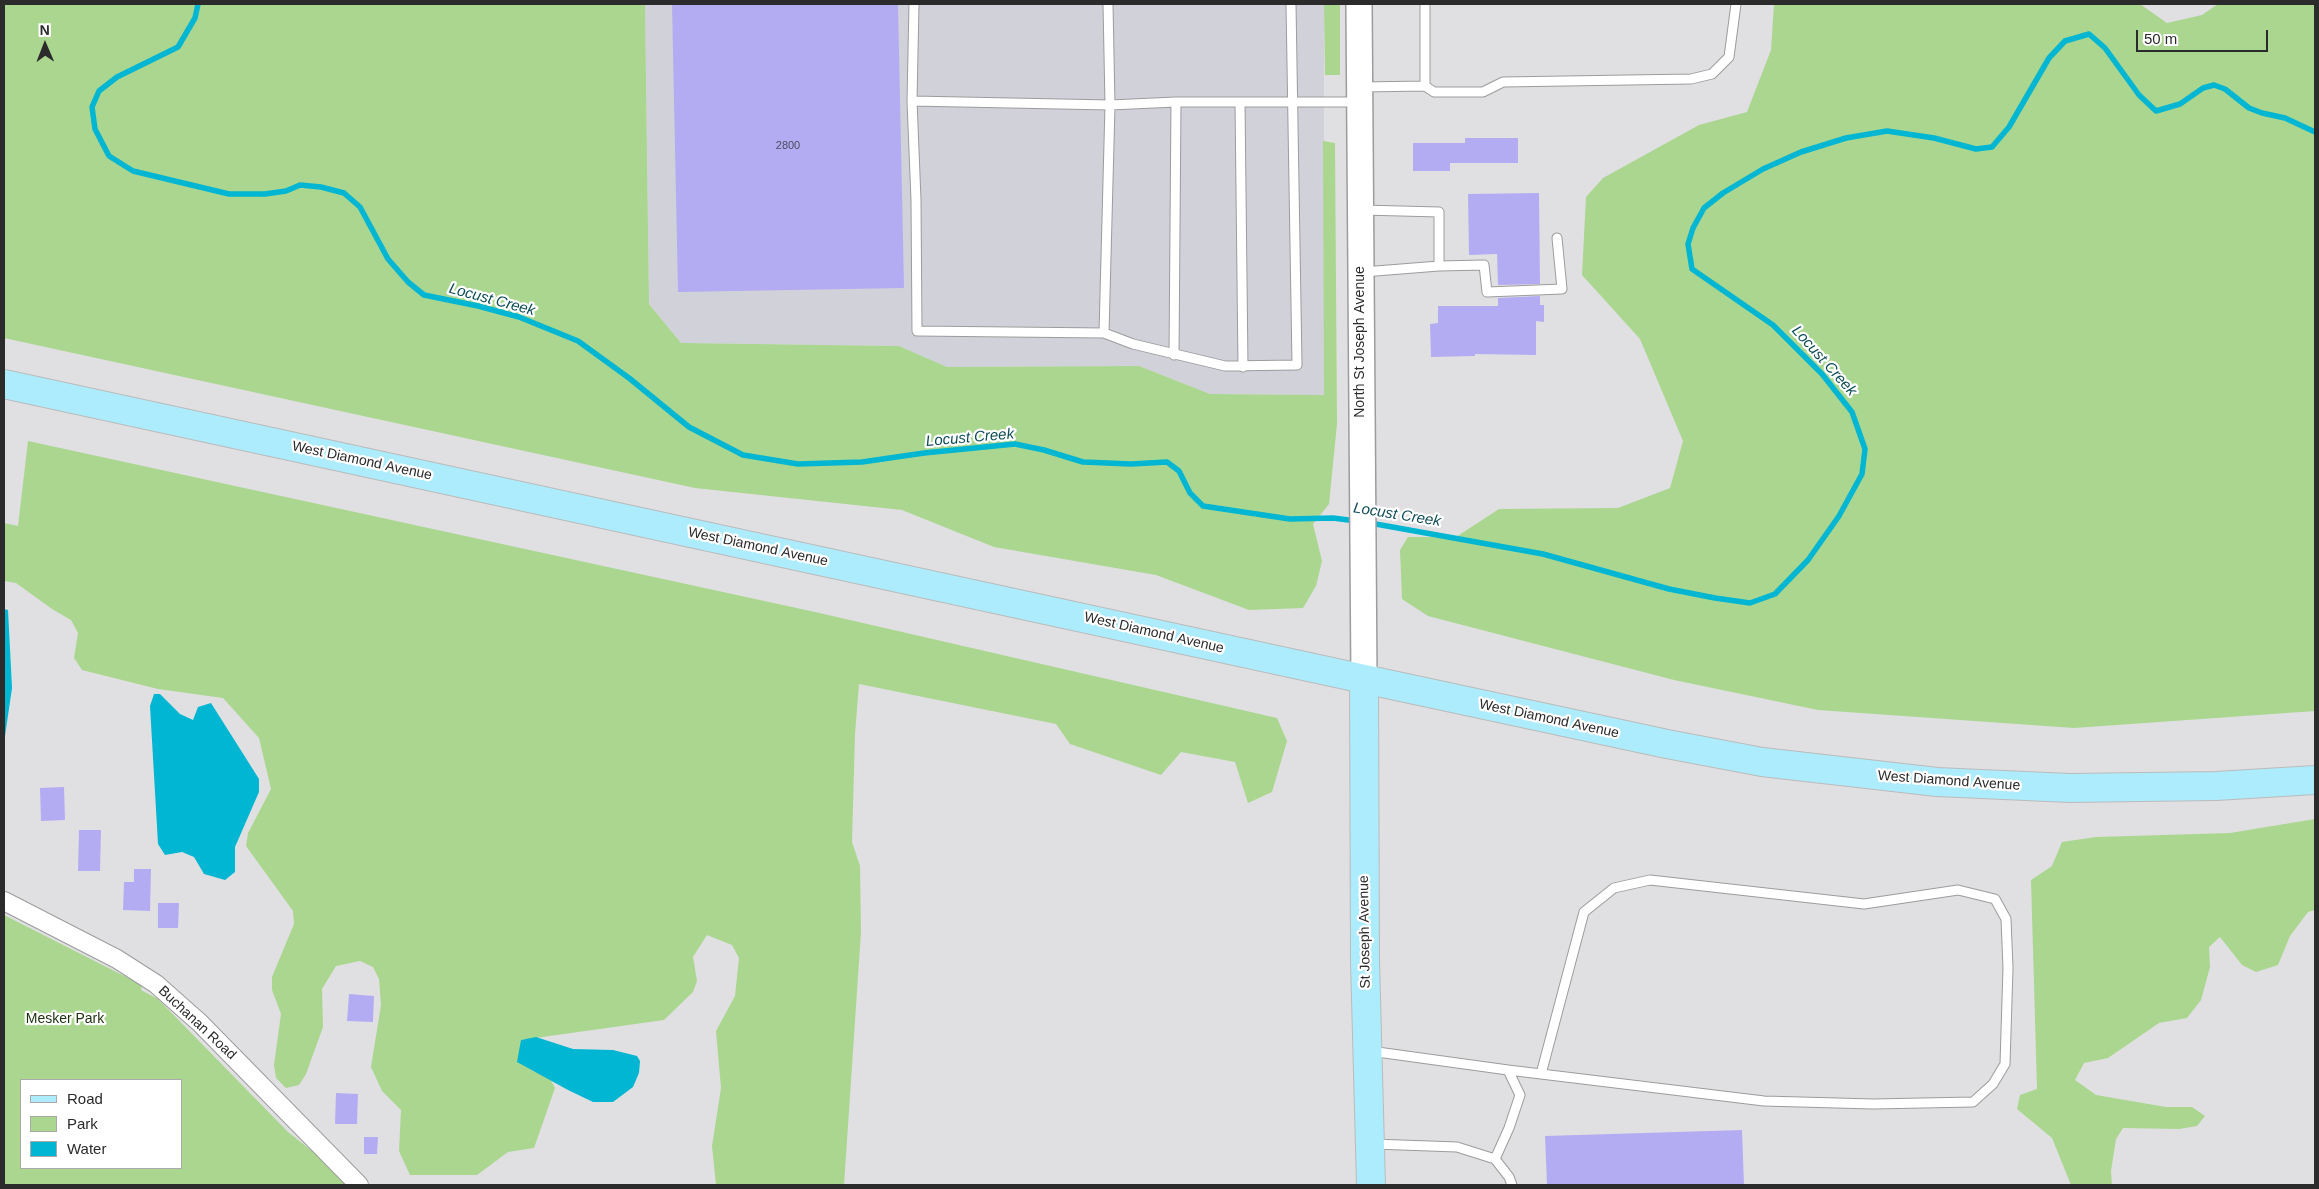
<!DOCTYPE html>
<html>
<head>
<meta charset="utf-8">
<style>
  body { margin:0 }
  #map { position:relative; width:2319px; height:1189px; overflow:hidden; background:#e0e0e2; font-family:Arial,sans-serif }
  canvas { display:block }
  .frame { position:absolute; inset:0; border:5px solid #2b2b2c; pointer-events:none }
  .legend { position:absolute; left:20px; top:1079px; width:162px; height:90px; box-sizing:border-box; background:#fff; border:1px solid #aaaaab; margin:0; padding:6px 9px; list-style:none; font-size:15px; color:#2b2b2c }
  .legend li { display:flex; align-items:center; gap:10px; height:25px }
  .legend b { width:25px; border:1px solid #aaaaab }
  .north { position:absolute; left:20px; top:20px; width:50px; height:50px; -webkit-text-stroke:4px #fff; paint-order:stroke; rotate:359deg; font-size:14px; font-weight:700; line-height:20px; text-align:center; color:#2b2b2c }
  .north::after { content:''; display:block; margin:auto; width:18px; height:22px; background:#2b2b2c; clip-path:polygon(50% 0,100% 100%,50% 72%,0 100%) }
  .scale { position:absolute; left:2136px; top:30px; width:132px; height:22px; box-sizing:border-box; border:2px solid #2b2b2c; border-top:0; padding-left:6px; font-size:15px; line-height:18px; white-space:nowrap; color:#2b2b2c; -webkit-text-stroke:4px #fff; paint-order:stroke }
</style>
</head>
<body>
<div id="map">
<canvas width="2319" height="1189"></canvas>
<div class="frame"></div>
<ul class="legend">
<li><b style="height:6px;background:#acecfd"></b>Road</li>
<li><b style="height:14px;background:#aad68f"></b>Park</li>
<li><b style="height:14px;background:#00b6d2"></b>Water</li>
</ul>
<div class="north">N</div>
<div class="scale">50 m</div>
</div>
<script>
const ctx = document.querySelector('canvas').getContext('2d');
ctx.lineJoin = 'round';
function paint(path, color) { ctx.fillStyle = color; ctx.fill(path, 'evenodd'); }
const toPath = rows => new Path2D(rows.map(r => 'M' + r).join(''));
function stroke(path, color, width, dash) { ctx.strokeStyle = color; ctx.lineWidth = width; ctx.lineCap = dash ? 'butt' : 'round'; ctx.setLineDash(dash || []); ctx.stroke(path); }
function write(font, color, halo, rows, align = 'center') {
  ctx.font = font + ' Arial,sans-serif'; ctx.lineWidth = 4.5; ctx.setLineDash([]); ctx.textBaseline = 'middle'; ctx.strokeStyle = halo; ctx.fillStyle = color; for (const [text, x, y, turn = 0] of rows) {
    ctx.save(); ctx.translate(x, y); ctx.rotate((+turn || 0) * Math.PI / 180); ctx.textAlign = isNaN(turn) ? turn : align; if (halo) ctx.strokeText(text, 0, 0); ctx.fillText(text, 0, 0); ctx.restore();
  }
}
const built = toPath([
  [645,4,1324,4,1324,395,1210,394,1139,366,947,367,899,346,681,343,649,304]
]);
const green = toPath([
  [4,4,645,4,649,304,681,343,899,346,947,367,1139,366,1210,394,1324,395,1323,141,1335,143,1337,424,1329,504,1313,524,1322,561,1316,586,1303,608,1249,610,1156,575,994,547,902,510,695,488,4,338],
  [1324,4,1340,4,1340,75,1325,75],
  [1774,4,2140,4,2167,23,2202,15,2218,4,2315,4,2315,711,2074,728,1818,710,1674,680,1428,616,1402,599,1400,550,1408,537,1456,537,1499,509,1618,508,1670,488,1683,441,1640,339,1582,275,1586,197,1603,178,1699,125,1747,112,1771,50],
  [28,441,815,612,1277,718,1287,741,1272,792,1248,803,1235,762,1181,752,1161,775,1070,744,1056,724,859,684,855,734,852,842,860,866,861,932,844,1185,716,1185,712,1146,721,1088,716,1031,735,996,739,958,732,945,707,935,693,957,697,981,693,992,664,1020,521,1040,531,1070,549,1077,555,1088,534,1148,508,1152,477,1175,410,1175,399,1151,401,1110,382,1091,371,1067,381,1005,379,979,373,967,360,961,336,966,322,989,323,1027,306,1074,299,1085,286,1088,276,1078,274,1065,281,1014,272,990,272,977,294,924,293,911,246,846,248,833,271,789,259,738,223,698,158,689,82,670,74,658,78,633,71,620,52,609,16,583,4,581,4,523,18,526],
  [2315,819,2315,910,2308,912,2290,936,2278,965,2256,972,2242,965,2220,937,2209,947,2210,967,2201,1000,2187,1018,2159,1023,2108,1058,2084,1063,2075,1080,2096,1095,2166,1107,2192,1107,2205,1116,2197,1126,2179,1129,2123,1128,2116,1139,2111,1171,2112,1185,2071,1185,2052,1138,2017,1109,2020,1095,2037,1089,2031,880,2052,866,2062,842,2096,837,2230,833],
  [4,915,142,985,141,990,158,999,288,1132,347,1179,351,1185,4,1185],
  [21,1080,181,1080,181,1168,21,1168]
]);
const water = toPath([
  [4,609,8,610,12,688,4,743],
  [154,694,160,694,180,714,193,720,198,707,211,703,259,779,259,792,235,847,235,872,225,880,204,874,194,857,182,852,165,855,158,844,150,706],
  [536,1037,573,1049,613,1050,637,1056,640,1061,639,1073,633,1087,613,1102,593,1102,568,1090,517,1062,521,1040]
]);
const stream = toPath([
  [198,4,195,18,178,47,117,77,99,91,92,107,95,129,109,156,133,171,229,194,265,194,286,191,300,185,321,187,344,193,360,207,388,259,408,282,424,295,478,306,519,317,578,341,629,378,689,427,743,455,798,464,862,462,924,453,1015,444,1044,450,1083,462,1131,464,1167,462,1179,471,1190,493,1203,506,1290,519,1333,518,1356,521],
  [1370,523,1543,554,1669,589,1715,598,1750,603,1775,594,1808,560,1839,516,1862,474,1865,449,1852,412,1822,374,1773,325,1692,269,1688,244,1693,228,1704,208,1723,193,1763,169,1801,152,1846,138,1887,131,1934,138,1976,149,1992,147,2009,127,2049,58,2065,41,2089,34,2105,48,2139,95,2156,111,2180,104,2203,88,2214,85,2225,89,2249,108,2262,113,2285,118,2315,132]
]);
const building = toPath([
  [672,4,898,4,904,288,678,292],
  [1465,138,1518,138,1518,163,1450,163,1450,171,1413,171,1413,143,1465,143],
  [1539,193,1540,284,1498,285,1497,254,1469,255,1468,194],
  [1540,296,1540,305,1544,305,1544,322,1536,321,1536,355,1475,354,1475,356,1431,357,1430,324,1438,323,1438,306,1498,306,1498,298],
  [64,787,65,820,41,821,40,788],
  [79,830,101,830,100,871,78,871],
  [134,869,151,869,150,911,123,910,124,882,134,882],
  [158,903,179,903,178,928,158,928],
  [349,994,374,996,373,1022,347,1021],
  [336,1093,358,1094,357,1124,335,1124],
  [1742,1130,1744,1185,1547,1185,1545,1136],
  [364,1137,378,1137,377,1154,364,1154]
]);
const service = toPath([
  [914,4,912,101,916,200,917,331,1104,333,1110,105,1108,4],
  [1425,86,1434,92,1483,92,1503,82,1691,79,1712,74,1729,57,1736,4],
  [1362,87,1425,86,1425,4],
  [912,101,1110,105,1176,102,1359,102],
  [1240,102,1243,367],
  [1362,210,1439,212,1439,266,1363,272],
  [1439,266,1484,265,1487,292,1562,289,1557,238],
  [1104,333,1133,344,1225,366,1297,365,1291,4],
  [1174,355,1176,102],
  [1370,1051,1508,1070,1520,1095,1509,1128,1495,1159],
  [1508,1070,1764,1101,1873,1104,1973,1102,1993,1084,2005,1064,2008,968,2006,919,1995,899,1958,890,1864,904,1650,880,1614,888,1584,912,1541,1074],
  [1373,1144,1457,1147,1495,1159,1509,1177,1512,1185]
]);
const minor = toPath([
  [4,901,117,959,156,984,200,1023,359,1185]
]);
const secondary = toPath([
  [1359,4,1364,679]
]);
const primary = toPath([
  [4,384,1364,679,1667,744,1762,762,1937,782,2070,788,2216,786,2315,780],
  [1364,679,1365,961,1371,1185]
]);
const numberNames = [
  ["2800",788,146]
];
const streetNames = [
  ["North St Joseph Avenue",1360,342,-90],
  ["West Diamond Avenue",362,461,12],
  ["West Diamond Avenue",758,547,12],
  ["West Diamond Avenue",1154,633,13],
  ["West Diamond Avenue",1549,719,12],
  ["West Diamond Avenue",1949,781,4],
  ["St Joseph Avenue",1365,932,-91],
  ["Buchanan Road",197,1023,43]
];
const parkNames = [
  ["Mesker Park",65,1019]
];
const waterNames = [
  ["Locust Creek",492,300,15],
  ["Locust Creek",1824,361,48],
  ["Locust Creek",970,438,-5],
  ["Locust Creek",1397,515,9]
];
paint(built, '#d1d1da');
paint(green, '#aad68f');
paint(water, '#00b6d2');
stroke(stream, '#00b6d2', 5.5);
paint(building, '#b4acf3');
stroke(service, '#9c9c9e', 11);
stroke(minor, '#9c9c9e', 20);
stroke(secondary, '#9c9c9e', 28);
stroke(primary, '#bbb', 30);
stroke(service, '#fff', 9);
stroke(minor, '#fff', 18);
stroke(secondary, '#fff', 25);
stroke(primary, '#acecfd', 28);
write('11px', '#4d4b5e', null, numberNames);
write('14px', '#2b2b2c', '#fff', streetNames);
write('14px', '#1c300d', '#fff', parkNames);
write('italic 15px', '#0e4d58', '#fff', waterNames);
</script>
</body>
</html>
